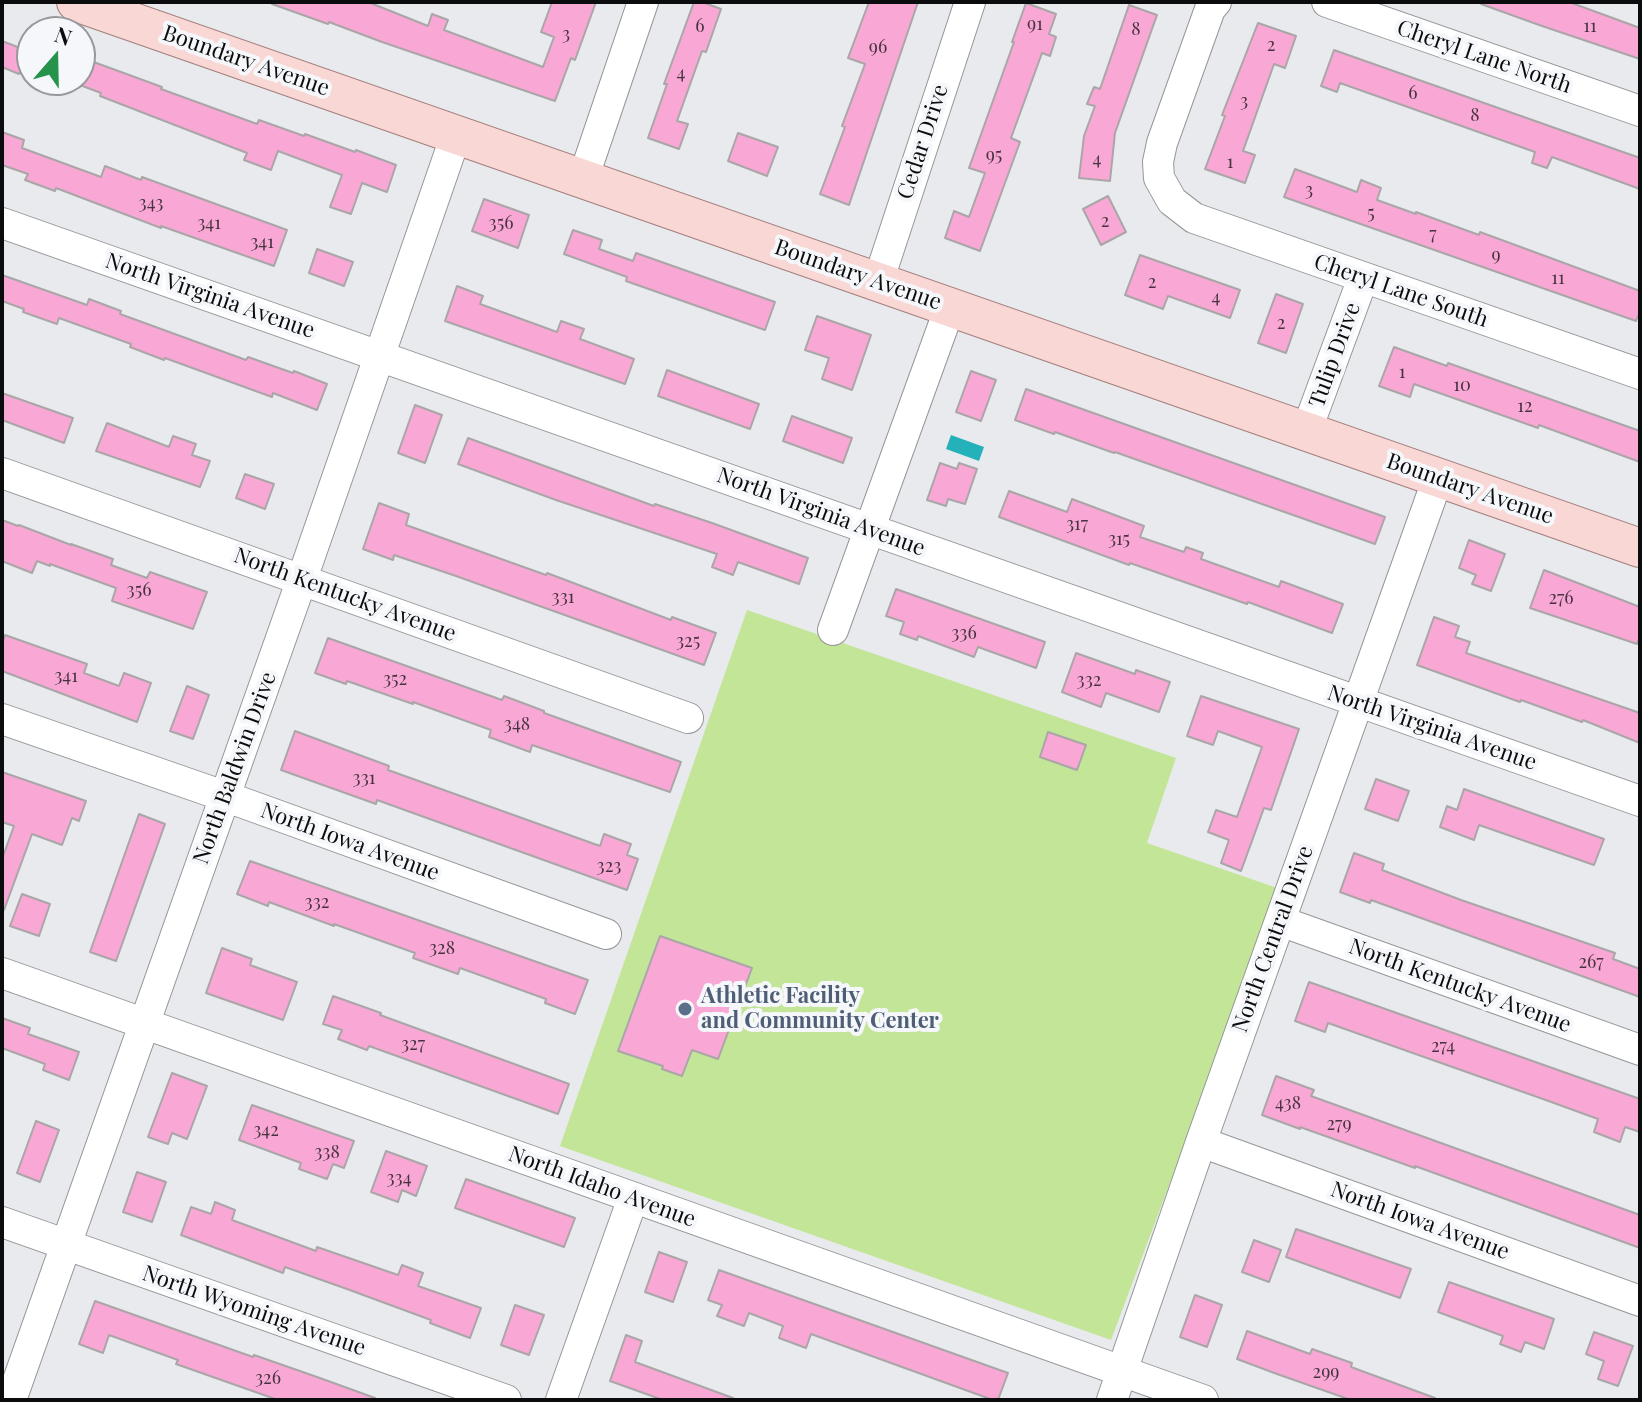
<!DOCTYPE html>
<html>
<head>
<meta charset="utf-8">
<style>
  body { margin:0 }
  #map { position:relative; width:1642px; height:1402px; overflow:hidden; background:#e8eaed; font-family:"Playfair Display",serif }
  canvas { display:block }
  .frame { position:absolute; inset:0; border:4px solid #0b0c0d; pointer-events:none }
  .north { position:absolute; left:16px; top:16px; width:80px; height:80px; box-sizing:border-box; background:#f5f7fa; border:2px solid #97999b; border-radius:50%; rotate:20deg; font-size:22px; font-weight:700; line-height:32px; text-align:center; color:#0b0c0d }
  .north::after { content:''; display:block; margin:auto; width:28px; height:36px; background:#25934b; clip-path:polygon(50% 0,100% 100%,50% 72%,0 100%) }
</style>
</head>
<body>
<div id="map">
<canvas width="1642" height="1402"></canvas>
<div class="frame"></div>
<div class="north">N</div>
</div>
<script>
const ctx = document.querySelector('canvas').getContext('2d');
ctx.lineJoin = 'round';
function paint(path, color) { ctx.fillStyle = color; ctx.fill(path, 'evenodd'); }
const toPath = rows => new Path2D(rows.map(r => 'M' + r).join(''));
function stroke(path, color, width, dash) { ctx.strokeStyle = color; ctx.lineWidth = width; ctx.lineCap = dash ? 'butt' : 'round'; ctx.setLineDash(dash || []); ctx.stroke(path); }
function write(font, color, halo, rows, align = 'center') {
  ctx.font = font + ' "Playfair Display",serif'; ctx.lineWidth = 8; ctx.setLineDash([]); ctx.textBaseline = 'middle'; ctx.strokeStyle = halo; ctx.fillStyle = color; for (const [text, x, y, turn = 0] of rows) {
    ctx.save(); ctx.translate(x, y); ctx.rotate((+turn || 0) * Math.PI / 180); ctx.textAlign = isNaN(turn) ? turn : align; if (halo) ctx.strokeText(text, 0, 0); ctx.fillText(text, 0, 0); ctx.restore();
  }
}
const green = toPath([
  [747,610,1176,758,1147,843,1280,889,1111,1340,560,1146]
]);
const water = toPath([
  [951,435,984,447,979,461,946,449]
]);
const building = toPath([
  [273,2,368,2,428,26,432,14,448,20,444,30,543,67,554,37,541,32,552,2,596,2,575,60,571,58,555,101,382,42,329,22,328,24,272,4,273,2],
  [694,2,702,2,721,9,706,52,702,51,677,121,688,124,679,149,648,138,667,84,664,84,694,2],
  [869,2,918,2,849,205,820,194,845,127,842,126,865,64,848,58,869,2],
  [1482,2,1569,2,1640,28,1640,59,1542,26,1481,4,1482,2],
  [1026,3,1056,14,1049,34,1056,37,1050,56,1042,53,1011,138,1020,142,980,251,945,238,954,211,969,217,985,173,969,168,1014,42,1012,42,1026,3],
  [1129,5,1157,15,1115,133,1110,181,1079,178,1084,136,1095,106,1087,104,1094,87,1100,89,1129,5],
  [1258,23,1296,36,1285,68,1274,64,1243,151,1255,155,1245,183,1205,169,1225,116,1222,115,1258,23],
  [2,41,28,51,19,74,2,67,2,41],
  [1334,50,1640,158,1640,189,1552,157,1547,168,1532,163,1535,152,1340,83,1337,92,1321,86,1334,50],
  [80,57,162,87,161,89,257,124,259,120,304,136,305,134,355,152,356,150,396,165,387,192,362,183,351,214,330,207,342,175,278,151,271,170,244,160,247,153,100,96,101,93,80,85,80,57],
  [2,132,24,140,22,148,101,177,105,166,141,180,142,177,287,230,274,266,161,226,161,228,56,188,55,191,25,180,28,174,2,165,2,132],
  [738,133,778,147,767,176,728,161,738,133],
  [1295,169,1357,192,1361,180,1381,188,1377,200,1416,214,1416,212,1479,235,1480,232,1640,291,1640,311,1636,321,1284,197,1295,169],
  [1108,196,1126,232,1101,245,1083,209,1108,196],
  [484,199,529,215,518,248,472,231,484,199],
  [573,230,602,240,599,249,633,261,636,253,775,302,765,330,626,281,627,277,564,254,573,230],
  [317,249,353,262,344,286,309,273,317,249],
  [1140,255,1240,290,1230,318,1168,296,1163,309,1125,295,1140,255],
  [2,275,87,305,89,299,121,311,120,314,246,360,248,357,293,373,294,371,327,384,317,410,273,393,272,397,165,358,164,360,130,347,131,344,59,318,57,324,23,312,24,309,2,301,2,275],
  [457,286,483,296,480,304,557,332,561,321,584,329,580,339,634,359,625,384,445,321,457,286],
  [1276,294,1303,304,1286,353,1258,343,1276,294],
  [817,316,871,335,852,390,822,379,829,358,805,350,817,316],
  [1394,347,1447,366,1448,363,1640,431,1640,462,1539,425,1538,428,1414,384,1410,397,1379,386,1394,347],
  [667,370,759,404,750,429,658,396,667,370],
  [971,371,996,380,981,421,956,412,971,371],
  [1026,389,1385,517,1375,544,1115,452,1114,453,1055,432,1054,434,1015,420,1026,389],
  [2,393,73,418,64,443,2,420,2,393],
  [415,405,442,415,425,463,398,453,415,405],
  [792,416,852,438,843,463,783,441,792,416],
  [107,423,169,447,173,436,196,444,192,455,210,461,200,487,96,451,107,423],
  [468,438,654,506,655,504,712,523,808,558,799,584,738,562,733,575,712,567,717,554,556,500,458,464,468,438],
  [940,463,957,469,959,463,977,469,965,504,948,499,946,506,927,500,940,463],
  [245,474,274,484,265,509,236,498,245,474],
  [1009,491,1067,512,1072,499,1144,526,1140,537,1184,552,1186,547,1203,553,1201,559,1279,587,1281,581,1343,604,1332,633,1248,602,1247,604,1130,563,1129,565,999,517,1009,491],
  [379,503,409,514,406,525,546,575,547,573,671,620,672,617,716,633,704,665,456,576,394,555,393,560,363,549,379,503],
  [2,520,18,526,19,525,71,545,71,544,113,559,111,565,147,578,150,572,207,592,193,629,112,601,116,588,50,564,50,566,37,561,32,573,2,561,2,520],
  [1469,540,1505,554,1491,591,1472,584,1476,575,1459,568,1469,540],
  [1544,570,1640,607,1640,636,1637,644,1530,608,1544,570],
  [896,589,1045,642,1036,668,978,647,974,657,918,636,917,640,900,634,904,622,886,616,896,589],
  [1434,617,1459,626,1455,637,1470,642,1466,653,1640,713,1640,743,1583,720,1582,722,1521,700,1520,702,1417,665,1434,617],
  [5,635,87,664,84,673,119,686,124,673,151,683,137,722,2,671,2,644,5,635],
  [328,638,502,700,504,696,544,711,544,713,681,762,670,792,532,745,530,752,489,737,491,730,413,702,413,704,347,681,346,684,315,673,328,638],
  [1076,653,1135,674,1136,670,1170,682,1159,712,1106,693,1101,707,1062,692,1076,653],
  [187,686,209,695,193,739,170,731,187,686],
  [1201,696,1299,729,1271,810,1264,808,1241,871,1221,863,1229,840,1208,832,1216,810,1237,817,1262,747,1218,731,1213,745,1187,736,1201,696],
  [295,731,389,766,388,770,600,846,604,834,631,844,627,855,638,859,627,890,377,800,376,804,281,770,295,731],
  [1048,732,1086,745,1077,770,1040,757,1048,732],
  [2,772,86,801,79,821,72,818,62,845,32,834,4,910,2,910,2,859,14,826,2,822,2,772],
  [1376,779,1409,791,1398,821,1365,809,1376,779],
  [1464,789,1604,839,1594,865,1479,825,1474,840,1440,827,1447,806,1457,810,1464,789],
  [139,814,165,824,116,961,90,952,139,814],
  [1354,853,1384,864,1382,870,1461,900,1615,953,1613,959,1640,969,1640,997,1371,900,1370,903,1340,892,1354,853],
  [250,861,588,980,575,1014,545,1003,546,999,460,968,458,974,413,958,415,953,334,924,334,926,269,902,268,906,237,894,250,861],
  [22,894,50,904,39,936,10,926,22,894],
  [660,936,752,968,718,1059,692,1050,682,1076,662,1069,663,1066,618,1051,660,936],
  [222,948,252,959,250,965,297,982,283,1020,206,993,222,948],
  [1309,982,1640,1099,1640,1132,1625,1127,1620,1142,1594,1132,1598,1119,1543,1099,1328,1023,1325,1032,1295,1021,1309,982],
  [333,996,381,1013,380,1015,569,1084,558,1114,369,1046,367,1050,338,1039,342,1030,323,1024,333,996],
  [2,1018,30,1028,28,1034,79,1052,69,1080,43,1070,45,1064,2,1048,2,1018],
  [172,1073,207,1086,187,1139,172,1133,168,1144,148,1137,172,1073],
  [1276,1076,1314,1090,1311,1096,1640,1215,1640,1248,1415,1166,1415,1168,1300,1127,1300,1129,1262,1115,1276,1076],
  [252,1105,354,1141,344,1168,333,1164,327,1179,299,1169,301,1163,239,1140,252,1105],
  [36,1121,59,1130,40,1182,17,1173,36,1121],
  [386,1151,427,1166,416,1196,402,1190,398,1202,371,1192,386,1151],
  [137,1172,166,1182,152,1222,123,1212,137,1172],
  [466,1179,575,1218,564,1247,455,1208,466,1179],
  [215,1202,235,1210,232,1220,316,1251,317,1247,398,1275,402,1265,423,1273,418,1286,481,1308,470,1338,430,1323,431,1320,347,1289,285,1267,283,1273,181,1235,191,1207,211,1214,215,1202],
  [1296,1229,1411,1269,1400,1298,1286,1257,1296,1229],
  [1254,1240,1281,1250,1269,1282,1242,1272,1254,1240],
  [659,1252,687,1262,673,1302,645,1292,659,1252],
  [719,1270,1008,1373,998,1400,993,1400,811,1334,806,1348,779,1338,783,1326,749,1313,744,1326,717,1316,722,1305,708,1300,719,1270],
  [1449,1282,1554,1319,1544,1349,1525,1342,1521,1352,1500,1344,1503,1336,1438,1312,1449,1282],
  [1195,1295,1222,1305,1207,1347,1180,1337,1195,1295],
  [95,1301,253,1357,254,1355,317,1377,375,1398,375,1400,278,1400,176,1364,178,1360,109,1335,103,1353,79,1344,95,1301],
  [515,1305,544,1315,529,1355,501,1345,515,1305],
  [1247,1331,1310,1354,1312,1349,1352,1363,1351,1367,1435,1398,1434,1400,1351,1400,1277,1374,1237,1359,1247,1331],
  [1594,1332,1633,1346,1618,1386,1598,1379,1604,1361,1586,1354,1594,1332],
  [626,1335,642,1341,635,1362,733,1398,732,1400,663,1400,610,1381,626,1335]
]);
const minor = toPath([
  [1216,2,1210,9,1162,143,1158,162,1159,178,1172,201,1194,218,1640,374],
  [1327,2,1640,111],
  [583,179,643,2],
  [2,223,1640,801],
  [878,282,970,2],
  [1306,432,1363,278],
  [2,473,688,718],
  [833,630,950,307],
  [2,719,224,796,606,934],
  [1280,921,1640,1050],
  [2,973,1203,1400],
  [1201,1142,1640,1301],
  [2,1222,506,1400],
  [11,1400,302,579,456,135],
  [561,1400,633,1198],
  [1112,1400,1201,1142,1438,478]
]);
const major = toPath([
  [76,2,1640,548]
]);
const markers = [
  [685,1009,8,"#5c6f8a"]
];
const numberNames = [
  ["91",1035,24],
  ["6",700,26],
  ["11",1590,26],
  ["8",1136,29],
  ["3",566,34],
  ["2",1271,45],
  ["96",878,47],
  ["4",681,73],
  ["6",1413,93],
  ["3",1244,101],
  ["8",1475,115],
  ["95",994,155],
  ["4",1097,159],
  ["1",1230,162],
  ["3",1309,190],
  ["343",151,203],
  ["5",1371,213],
  ["2",1105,221],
  ["341",209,223],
  ["356",501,223],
  ["7",1433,234],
  ["341",262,242],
  ["9",1496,255],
  ["11",1558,278],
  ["2",1152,282],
  ["4",1216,297],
  ["2",1281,323],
  ["1",1402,372],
  ["10",1462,385],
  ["12",1525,406],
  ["317",1077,524],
  ["315",1119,539],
  ["356",139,590],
  ["331",563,597],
  ["276",1561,598],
  ["336",964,633],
  ["325",688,641],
  ["341",66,676],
  ["352",395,679],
  ["332",1089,680],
  ["348",517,724],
  ["331",364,778],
  ["323",609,866],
  ["332",317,902],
  ["328",442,948],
  ["267",1591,962],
  ["327",413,1044],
  ["274",1443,1046],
  ["438",1288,1103],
  ["279",1339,1124],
  ["342",266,1130],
  ["338",327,1152],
  ["334",399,1178],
  ["299",1326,1372],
  ["326",268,1378]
];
const streetNames = [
  ["Cheryl Lane North",1484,57,19],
  ["Boundary Avenue",246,61,19],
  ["Cedar Drive",923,142,-72],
  ["Boundary Avenue",858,275,19],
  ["Cheryl Lane South",1401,291,19],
  ["North Virginia Avenue",210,296,19],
  ["Tulip Drive",1335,355,-70],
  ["Boundary Avenue",1470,489,19],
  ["North Virginia Avenue",821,512,20],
  ["North Kentucky Avenue",345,595,20],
  ["North Virginia Avenue",1432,728,19],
  ["North Baldwin Drive",235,768,-70],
  ["North Iowa Avenue",350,842,20],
  ["North Central Drive",1273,939,-70],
  ["North Kentucky Avenue",1460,986,20],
  ["North Idaho Avenue",602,1187,20],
  ["North Iowa Avenue",1420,1221,20],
  ["North Wyoming Avenue",254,1311,19]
];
const serviceNames = [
  ["Athletic Facility",701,996],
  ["and Community Center",701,1021]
];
paint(green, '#c3e598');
paint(water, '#25b1ba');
paint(building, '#f9a7d4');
stroke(building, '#aaa6a8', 2);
stroke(minor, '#949698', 32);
stroke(major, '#a37e7c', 40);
stroke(minor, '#fff', 30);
stroke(major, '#f9d7d4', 38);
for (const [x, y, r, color] of markers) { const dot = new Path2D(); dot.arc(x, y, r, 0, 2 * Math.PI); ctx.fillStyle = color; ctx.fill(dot); stroke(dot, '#f5f7fa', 3); }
write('18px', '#46333f', null, numberNames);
write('22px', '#0b0c0d', '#f5f7fa', streetNames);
write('bold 22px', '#4e5e75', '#f5f7fa', serviceNames, 'left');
</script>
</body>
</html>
